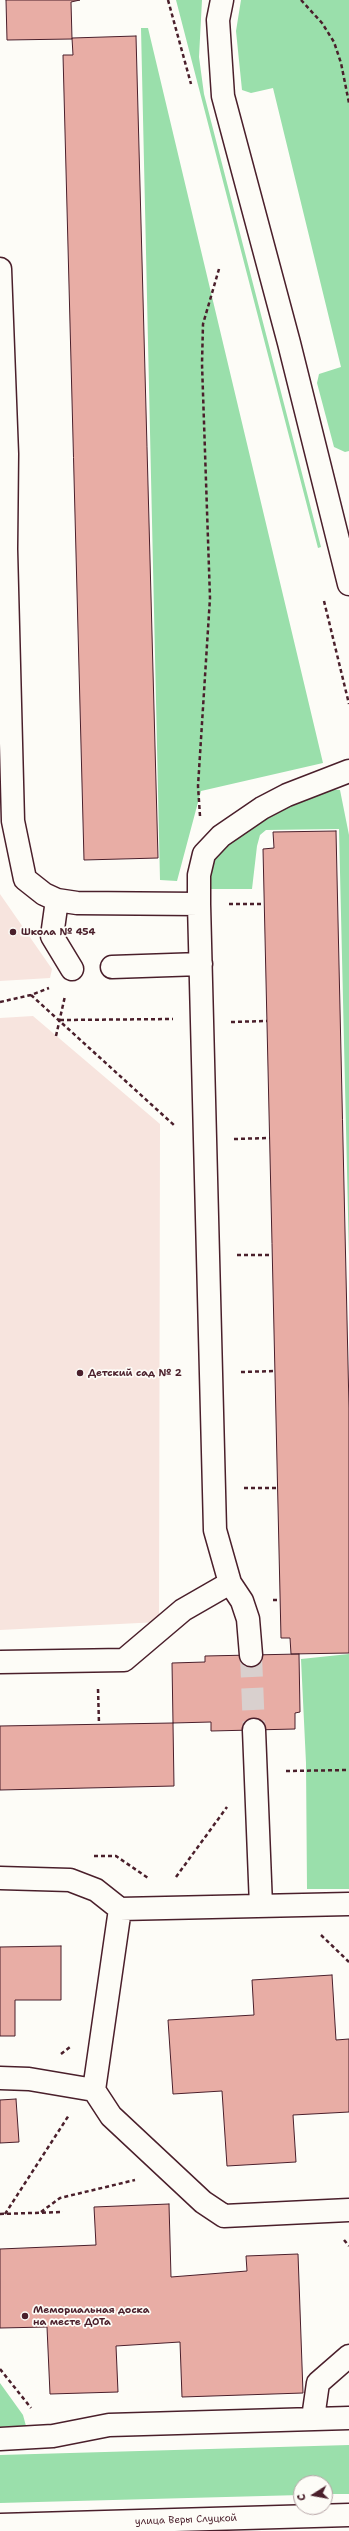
<!DOCTYPE html>
<html>
<head>
<meta charset="utf-8">
<style>
  body { margin:0 }
  #map { position:relative; width:349px; height:2531px; overflow:hidden; background:#fdfcf7; font-family:"Shantell Sans",sans-serif }
  canvas { display:block }
  .north { position:absolute; left:293px; top:2475px; width:40px; height:40px; box-sizing:border-box; background:#fdfcf7; border:1px solid #b5a4a5; border-radius:50%; rotate:259deg; font-size:11px; font-weight:700; line-height:16px; text-align:center; color:#4a1f2b }
  .north::after { content:''; display:block; margin:auto; width:14px; height:18px; background:#4a1f2b; clip-path:polygon(50% 0,100% 100%,50% 72%,0 100%) }
</style>
</head>
<body>
<div id="map">
<canvas width="349" height="2531"></canvas>
<div class="north">С</div>
</div>
<script>
const ctx = document.querySelector('canvas').getContext('2d');
ctx.lineJoin = 'round';
function paint(path, color) { ctx.fillStyle = color; ctx.fill(path, 'evenodd'); }
const toPath = rows => new Path2D(rows.map(r => 'M' + r).join(''));
function stroke(path, color, width, dash) { ctx.strokeStyle = color; ctx.lineWidth = width; ctx.lineCap = dash ? 'butt' : 'round'; ctx.setLineDash(dash || []); ctx.stroke(path); }
function write(font, color, halo, rows, align = 'center') {
  ctx.font = font + ' "Shantell Sans",sans-serif'; ctx.lineWidth = 3.5; ctx.setLineDash([]); ctx.textBaseline = 'middle'; ctx.strokeStyle = halo; ctx.fillStyle = color; for (const [text, x, y, turn = 0] of rows) {
    ctx.save(); ctx.translate(x, y); ctx.rotate((+turn || 0) * Math.PI / 180); ctx.textAlign = isNaN(turn) ? turn : align; if (halo) ctx.strokeText(text, 0, 0); ctx.fillText(text, 0, 0); ctx.restore();
  }
}
const built = toPath([
  [0,894,52,969,50,978,0,981],
  [33,1016,160,1124,159,1622,0,1630,0,1018]
]);
const green = toPath([
  [176,0,202,0,199,57,204,94,321,547,318,548],
  [241,0,349,0,349,451,345,452,334,447,317,383,319,374,341,367,273,88,251,93,242,90,236,31],
  [141,28,148,28,323,763,201,791,177,881,160,880],
  [327,789,340,790,349,835,349,1256,339,829,266,830,260,835,257,846,252,889,205,889,213,858,226,842,265,814],
  [349,1654,349,1889,307,1889,306,1763,301,1659],
  [0,2383,23,2415,26,2426,0,2427],
  [349,2445,349,2494,325,2494,325,2483,301,2483,301,2495,0,2503,0,2455]
]);
const building = toPath([
  [6,0,80,0,71,2,72,39,7,40,6,0],
  [136,36,158,858,84,860,63,55,73,55,72,38,136,36],
  [336,831,349,1408,349,1653,291,1654,290,1638,281,1638,263,849,274,848,273,832,336,831],
  [299,1654,300,1712,295,1713,295,1729,211,1731,211,1722,173,1723,172,1663,205,1662,205,1656,299,1654],
  [173,1723,174,1786,0,1790,0,1726,173,1723],
  [61,1946,61,2000,15,2000,15,2036,0,2036,0,1947,61,1946],
  [332,1975,336,2040,349,2039,349,2112,293,2115,296,2162,227,2166,222,2091,173,2094,168,2020,254,2015,252,1980,332,1975],
  [16,2099,19,2142,0,2143,0,2100,16,2099],
  [169,2204,171,2277,247,2271,246,2256,298,2254,303,2393,182,2397,180,2342,116,2346,118,2392,50,2394,47,2327,0,2328,0,2249,96,2245,94,2207,169,2204]
]);
const minorTunnel = toPath([
  [251,1655,254,1730]
]);
const path = toPath([
  [168,0,191,84],
  [301,0,322,23,334,42,341,63,349,103],
  [324,601,349,704],
  [200,816,198,786,210,598,202,364,203,324,219,269],
  [229,904,264,904],
  [31,995,175,1126],
  [0,1002,31,995,49,988],
  [60,1020,173,1019],
  [231,1022,267,1021],
  [56,1036,65,996],
  [234,1139,270,1138],
  [237,1255,272,1255],
  [241,1372,275,1371],
  [244,1488,277,1488],
  [273,1600,280,1600],
  [98,1689,99,1724],
  [286,1771,349,1770],
  [94,1856,116,1856,148,1878],
  [176,1877,227,1807],
  [321,1935,349,1962],
  [61,2054,70,2047],
  [41,2212,60,2198,135,2180],
  [0,2214,63,2212],
  [5,2214,69,2115],
  [344,2240,349,2246],
  [0,2369,31,2408]
]);
const minor = toPath([
  [222,0,218,20,223,96,289,343,349,584],
  [0,269,7,454,6,549,13,821,25,879,44,894,57,900,77,903,199,904,215,1530,230,1583,242,1601,248,1619,251,1655],
  [57,900,52,936,72,969],
  [199,904,199,875,204,854,221,836,262,808,287,795,349,771],
  [112,967,201,964],
  [0,1662,124,1660,183,1610,230,1583],
  [254,1730,261,1906],
  [0,1878,70,1880,96,1890,120,1909,349,1904],
  [0,2078,29,2079,94,2090,120,1909],
  [94,2090,111,2116,203,2202,224,2216,349,2210],
  [313,2418,318,2383,349,2356],
  [0,2439,53,2436,109,2425,349,2418],
  [0,2525,349,2515]
]);
const markers = [
  [13,932,4,"#4a1f2b"],
  [80,1373,4,"#4a1f2b"],
  [25,2316,4,"#4a1f2b"]
];
const poiNames = [
  ["Школа № 454",21,932],
  ["Детский сад № 2",88,1373],
  ["Мемориальная доска",33,2310],
  ["на месте ДОТа",33,2322]
];
const streetNames = [
  ["улица Веры Слуцкой",186,2520,-2]
];
paint(built, '#f7e4de');
paint(green, '#9adfab');
paint(building, '#e8ada5');
stroke(building, '#4a1f2b', 1);
stroke(minorTunnel, '#d9d0ce', 22, [22, 11]);
stroke(minor, '#4a1f2b', 25);
stroke(path, '#4a1f2b', 2.5, [4, 3]);
stroke(minor, '#fdfcf7', 22);
for (const [x, y, r, color] of markers) { const dot = new Path2D(); dot.arc(x, y, r, 0, 2 * Math.PI); ctx.fillStyle = color; ctx.fill(dot); stroke(dot, '#fdfcf7', 1.5); }
write('bold 10px', '#4a1f2b', '#fdfcf7', poiNames, 'left');
write('10px', '#4a1f2b', '#fdfcf7', streetNames);
</script>
</body>
</html>
